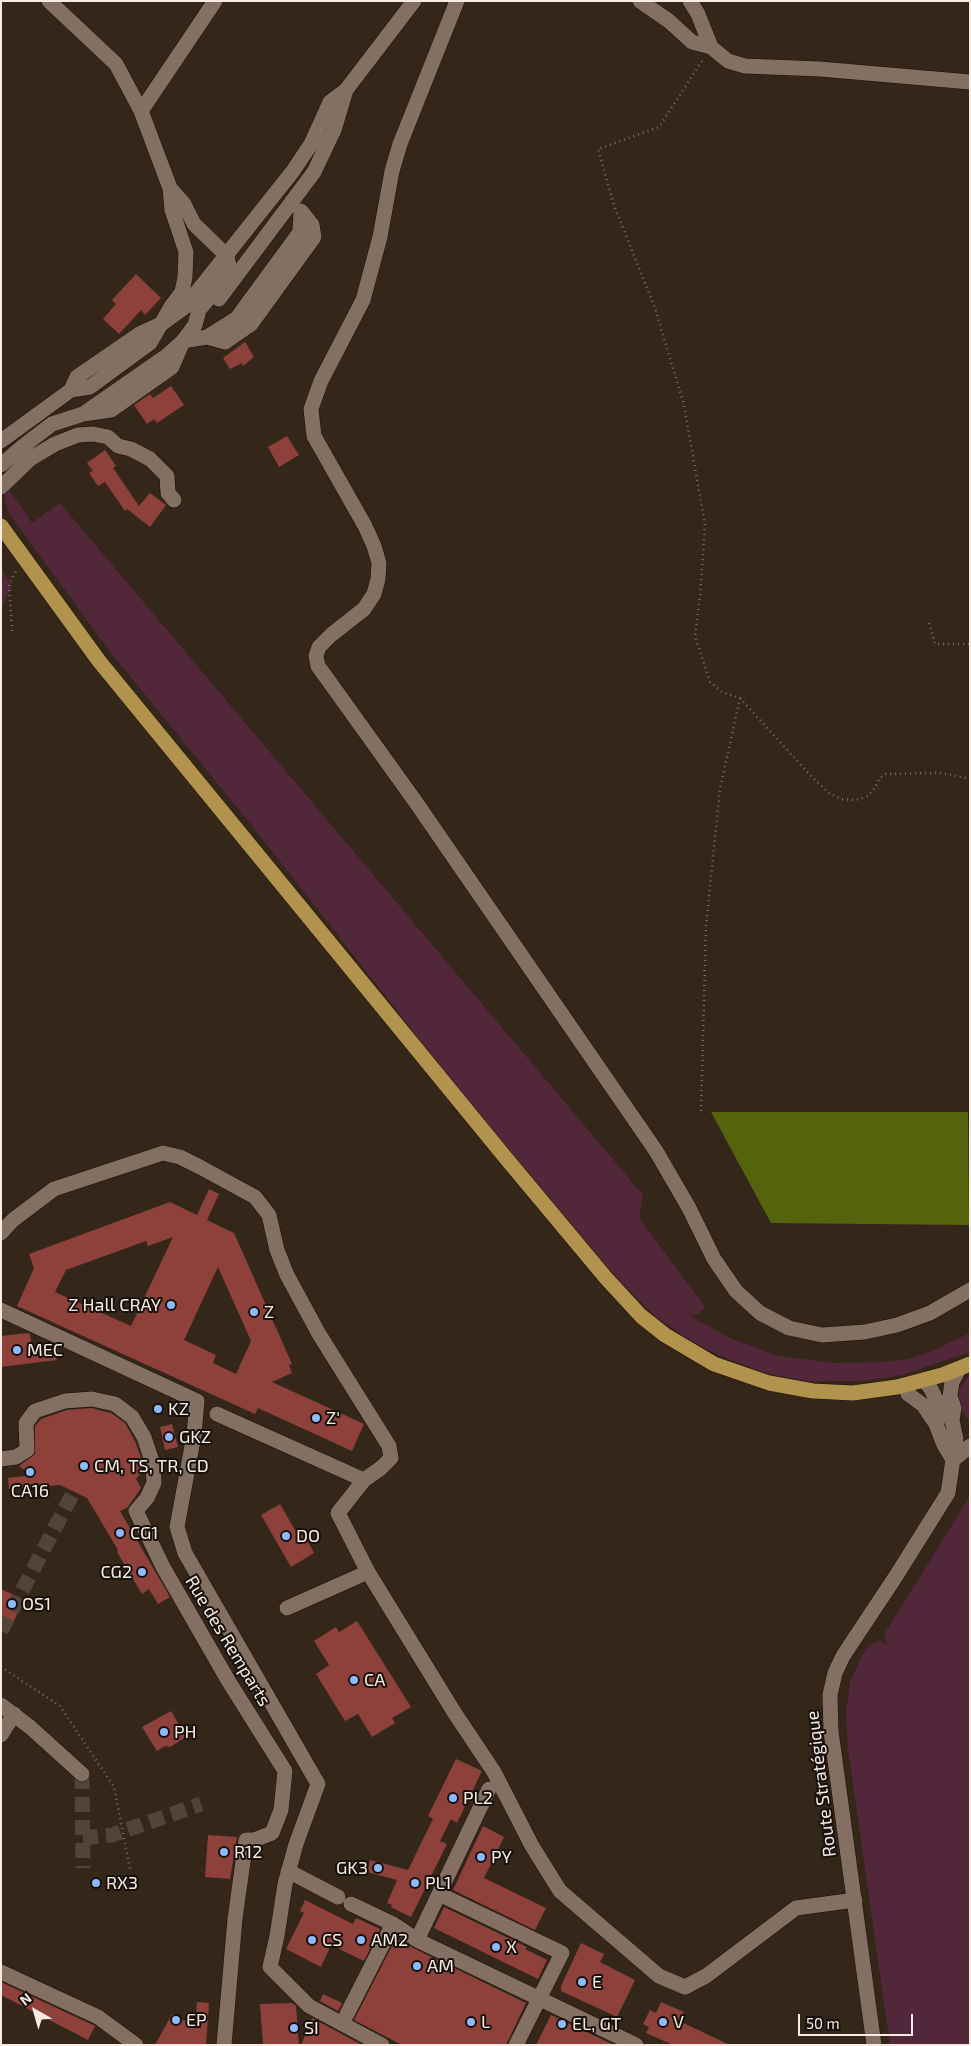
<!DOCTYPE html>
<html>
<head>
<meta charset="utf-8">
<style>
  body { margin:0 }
  #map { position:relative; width:971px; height:2046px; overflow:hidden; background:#35261a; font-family:"Exo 2",sans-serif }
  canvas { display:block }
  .frame { position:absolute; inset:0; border:2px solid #f6ece4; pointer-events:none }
  .north { position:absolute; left:10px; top:1986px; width:50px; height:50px; -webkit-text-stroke:4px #17100b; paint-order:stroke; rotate:322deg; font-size:14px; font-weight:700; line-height:20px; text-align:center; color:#f6ece4 }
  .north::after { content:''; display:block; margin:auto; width:18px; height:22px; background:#f6ece4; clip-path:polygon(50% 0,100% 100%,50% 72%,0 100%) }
  .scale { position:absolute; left:798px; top:2014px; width:115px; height:22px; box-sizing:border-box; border:2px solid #f6ece4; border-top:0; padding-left:6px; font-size:15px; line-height:18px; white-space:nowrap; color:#f6ece4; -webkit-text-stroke:4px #17100b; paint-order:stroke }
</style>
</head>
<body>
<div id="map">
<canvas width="971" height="2046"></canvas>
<div class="frame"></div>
<div class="north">N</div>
<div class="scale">50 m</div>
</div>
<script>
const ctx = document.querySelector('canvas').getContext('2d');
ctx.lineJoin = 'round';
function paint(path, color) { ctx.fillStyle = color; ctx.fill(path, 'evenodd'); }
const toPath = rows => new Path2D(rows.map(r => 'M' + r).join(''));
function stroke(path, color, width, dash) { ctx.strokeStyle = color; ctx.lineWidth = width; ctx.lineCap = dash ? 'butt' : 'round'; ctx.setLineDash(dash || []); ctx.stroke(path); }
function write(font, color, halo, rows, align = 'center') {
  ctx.font = font + ' "Exo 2",sans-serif'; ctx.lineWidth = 4; ctx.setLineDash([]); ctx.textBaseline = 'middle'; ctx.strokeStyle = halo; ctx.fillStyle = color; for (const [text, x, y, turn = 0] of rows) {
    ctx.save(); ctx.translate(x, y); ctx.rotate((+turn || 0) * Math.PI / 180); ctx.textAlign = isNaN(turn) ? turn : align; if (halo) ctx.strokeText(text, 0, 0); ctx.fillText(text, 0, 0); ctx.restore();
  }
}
const green = toPath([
  [7,487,32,523,60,503,643,1195,639,1218,705,1307,698,1314,690,1316,732,1339,778,1356,834,1363,882,1362,908,1359,930,1352,970,1333,970,1352,902,1375,863,1381,808,1381,765,1373,723,1357,696,1344,657,1318,617,1279,452,1081,257,832,111,653,8,512,4,496],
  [1,569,12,586,1,608],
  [970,1375,970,1422,962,1412,958,1400,960,1388],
  [970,1496,970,2045,890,2045,848,1748,846,1712,850,1682,865,1650,876,1641,881,1641,886,1645,885,1633]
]);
const water = toPath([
  [711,1112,968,1112,969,1225,771,1223]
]);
const building = toPath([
  [136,274,161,298,145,315,141,310,119,334,103,319,116,304,112,300],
  [245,342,254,357,243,366,242,363,230,369,223,358],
  [171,386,184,405,157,423,154,419,147,424,134,405,150,394,153,398],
  [287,436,299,455,279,467,268,447],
  [105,450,116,466,113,468,139,506,150,493,166,505,150,527,127,509,125,511,105,482,98,486,89,473,93,471,87,463],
  [209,1189,219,1194,207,1220,234,1233,292,1364,289,1365,292,1373,272,1382,364,1424,352,1451,258,1408,255,1414,17,1306,34,1268,29,1254,170,1202,197,1215],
  [173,1237,131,1326,55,1292,66,1270,146,1241,148,1246],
  [218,1267,251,1341,236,1374,213,1363,216,1355,184,1340],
  [28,1333,30,1334,32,1348,55,1345,58,1347,59,1358,56,1358,57,1360,1,1367,1,1336],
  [91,1408,111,1413,125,1423,135,1441,144,1466,144,1469,136,1479,141,1488,128,1507,120,1511,170,1597,158,1604,149,1589,142,1594,117,1552,118,1550,87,1498,60,1485,9,1489,8,1478,31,1475,19,1466,35,1454,35,1426,41,1419,67,1410],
  [172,1424,178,1447,165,1450,160,1427],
  [280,1504,299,1537,304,1534,314,1553,291,1567,261,1515],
  [1,1589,27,1601,20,1608,12,1625,1,1620],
  [357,1621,411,1707,392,1718,395,1723,372,1737,358,1714,345,1721,316,1674,329,1665,314,1641,336,1627,339,1632],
  [171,1711,186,1737,170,1747,165,1746,157,1751,142,1727],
  [456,1759,482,1771,457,1823,451,1819,440,1841,447,1844,411,1917,391,1907,392,1905,387,1903,397,1880,367,1872,370,1860,408,1870,433,1819,428,1816],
  [483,1826,504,1837,484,1878,546,1908,535,1930,453,1890],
  [208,1835,237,1837,230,1879,205,1877],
  [305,1900,353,1924,356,1918,380,1929,364,1961,331,1945,321,1967,286,1949,304,1913,300,1911],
  [444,1907,527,1947,525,1949,547,1960,538,1979,434,1928],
  [396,1938,413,1948,526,2003,506,2045,402,2045,354,2020],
  [581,1943,604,1954,600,1962,635,1980,617,2017,561,1991,561,1986],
  [1,1982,93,2025,95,2026,88,2040,1,1995],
  [323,1994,342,2003,338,2011,320,2001],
  [197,2002,209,2003,206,2045,155,2045,172,2014,195,2026],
  [661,2002,684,2012,679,2021,730,2045,673,2045,646,2033,649,2027,643,2024,650,2010,656,2013],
  [292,2003,296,2006,299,2045,263,2045,260,2004],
  [551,2015,614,2045,536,2045],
  [312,2018,362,2045,301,2045]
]);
const minorTunnel = toPath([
  [1,1631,72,1495],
  [82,1774,83,1868],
  [83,1838,112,1835,201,1804]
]);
const path = toPath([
  [702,61,659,127,598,149,615,208,655,308,684,405,705,525,700,596,695,636,710,682,722,692,740,698,810,775,829,793,841,799,856,800,868,796,875,788,879,779,885,774,941,773,970,779],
  [929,623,935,644,970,644],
  [12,631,9,584,16,571],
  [701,1111,706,926,720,789,740,698],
  [1,1667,60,1706,114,1787,130,1869]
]);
const minor = toPath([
  [49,1,116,64,141,111,170,188,172,210,186,252,185,277,182,292,172,305,150,343,90,387,71,390],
  [457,1,400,144,392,171,380,237,363,300,321,381,311,409,314,436,365,526,374,546,379,563,378,579,374,594,364,609,331,635,319,647,316,656,318,666,415,801,656,1151,689,1208,714,1259,736,1291,760,1313,789,1328,822,1335,865,1332,897,1325,930,1313,970,1290],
  [640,1,669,21,692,42,711,47],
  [690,1,698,14,711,47,728,61,745,66,820,69,970,82],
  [141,111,215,1],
  [219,299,314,172,334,130,346,90],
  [207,337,225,342,251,324,314,237,312,225,301,211],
  [86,412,165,357,183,341,207,337,237,318,300,232,301,211],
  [1,441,71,390,77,377,141,333,163,323,185,307,293,171,311,144,330,102,346,90,414,1],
  [1,465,22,447,52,424,83,414,111,410,172,367,183,341,195,325,199,310,218,287,221,278,229,266,227,256,194,224,184,204,170,188],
  [1,487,30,459,55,444,78,435,93,434,108,437,118,446,131,449,150,459,167,476,168,493,174,500],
  [1,1233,13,1220,54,1189,163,1153,180,1157,200,1167,255,1197,269,1215,277,1250,287,1275,319,1334,389,1446,391,1458,381,1468,364,1480,338,1513,368,1572,454,1712,494,1772,532,1846,560,1891,659,1976,685,1987,706,1976,796,1908,855,1900],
  [1,1310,197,1401,194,1435,177,1527,185,1553,318,1784,296,1844,285,1884,277,1936,270,1967,309,2006,382,2045],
  [924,1380,931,1389,942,1412,952,1420],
  [906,1385,908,1394,923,1405,936,1424,944,1445,953,1460],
  [217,1414,364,1480],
  [1,1459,16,1457,27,1450,26,1423,35,1411,65,1401,92,1399,115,1404,132,1417,144,1437,153,1464,154,1483,147,1498,136,1511,163,1567,229,1682,285,1771,281,1810,272,1833,254,1840,246,1840,235,1919,224,2045],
  [953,1460,970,1446],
  [287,1608,368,1572],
  [1,1705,30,1727,82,1774],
  [1,1735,14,1714],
  [288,1871,338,1897],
  [439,1894,562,1953,516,2045],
  [351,1904,393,1924,417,1940,636,2045],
  [417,1940,489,1789],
  [1,1972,98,2017,136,2045],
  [347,2014,393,1924],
  [874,2045,831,1731,830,1695,835,1673,843,1656,896,1576,948,1493,956,1439,952,1420,954,1408,950,1396,952,1382,959,1369]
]);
const major = toPath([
  [1,526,99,661,505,1157,606,1278,641,1316,665,1335,714,1364,769,1383,813,1391,853,1393,897,1387,942,1375,970,1364]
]);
const markers = [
  [171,1305,5,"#8eb9fc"],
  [254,1312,5,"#8eb9fc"],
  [17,1350,5,"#8eb9fc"],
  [158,1409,5,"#8eb9fc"],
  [316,1418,5,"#8eb9fc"],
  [169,1437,5,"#8eb9fc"],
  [84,1466,5,"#8eb9fc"],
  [30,1472,5,"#8eb9fc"],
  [120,1533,5,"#8eb9fc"],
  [286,1536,5,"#8eb9fc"],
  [142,1572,5,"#8eb9fc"],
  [12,1604,5,"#8eb9fc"],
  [354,1680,5,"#8eb9fc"],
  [164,1732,5,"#8eb9fc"],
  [453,1798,5,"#8eb9fc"],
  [224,1852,5,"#8eb9fc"],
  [481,1857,5,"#8eb9fc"],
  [378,1868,5,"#8eb9fc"],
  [96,1883,5,"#8eb9fc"],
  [415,1883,5,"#8eb9fc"],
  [312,1940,5,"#8eb9fc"],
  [361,1940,5,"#8eb9fc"],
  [496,1947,5,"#8eb9fc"],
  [417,1966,5,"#8eb9fc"],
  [582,1982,5,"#8eb9fc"],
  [176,2020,5,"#8eb9fc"],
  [471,2022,5,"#8eb9fc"],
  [663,2022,5,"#8eb9fc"],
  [562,2024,5,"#8eb9fc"],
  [294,2028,5,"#8eb9fc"]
];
const poiNames = [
  ["Z Hall CRAY",161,1305,"right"],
  ["Z",264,1312],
  ["MEC",27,1350],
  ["KZ",168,1409],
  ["Z'",326,1418],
  ["GKZ",179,1437],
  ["CM, TS, TR, CD",94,1466],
  ["CA16",30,1491,"center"],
  ["CG1",130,1533],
  ["DO",296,1536],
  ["CG2",132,1572,"right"],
  ["OS1",22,1604],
  ["CA",364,1680],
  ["PH",174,1732],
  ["PL2",463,1798],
  ["R12",234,1852],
  ["PY",491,1857],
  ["GK3",368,1868,"right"],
  ["RX3",106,1883],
  ["PL1",425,1883],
  ["CS",322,1940],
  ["AM2",371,1940],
  ["X",506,1947],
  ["AM",427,1966],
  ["E",592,1982],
  ["EP",186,2020],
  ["L",481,2022],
  ["V",673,2022],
  ["EL, GT",572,2024],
  ["SI",304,2028]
];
const streetNames = [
  ["Rue des Remparts",228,1641,59],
  ["Route Stratégique",821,1784,-97]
];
paint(green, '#52273a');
paint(water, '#54640c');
paint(building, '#8e403b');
stroke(minorTunnel, '#524438', 15, [15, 8]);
stroke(minor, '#1c0e05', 16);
stroke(major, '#1c0e05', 16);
stroke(path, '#7d7065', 2.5, [1, 4]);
stroke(minor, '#837063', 15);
stroke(major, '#b2934d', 15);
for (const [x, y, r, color] of markers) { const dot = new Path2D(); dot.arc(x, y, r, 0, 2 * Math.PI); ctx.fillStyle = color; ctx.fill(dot); stroke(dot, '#17100b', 2); }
write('18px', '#f6ece4', '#17100b', poiNames, 'left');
write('18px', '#f6ece4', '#17100b', streetNames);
</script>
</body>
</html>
